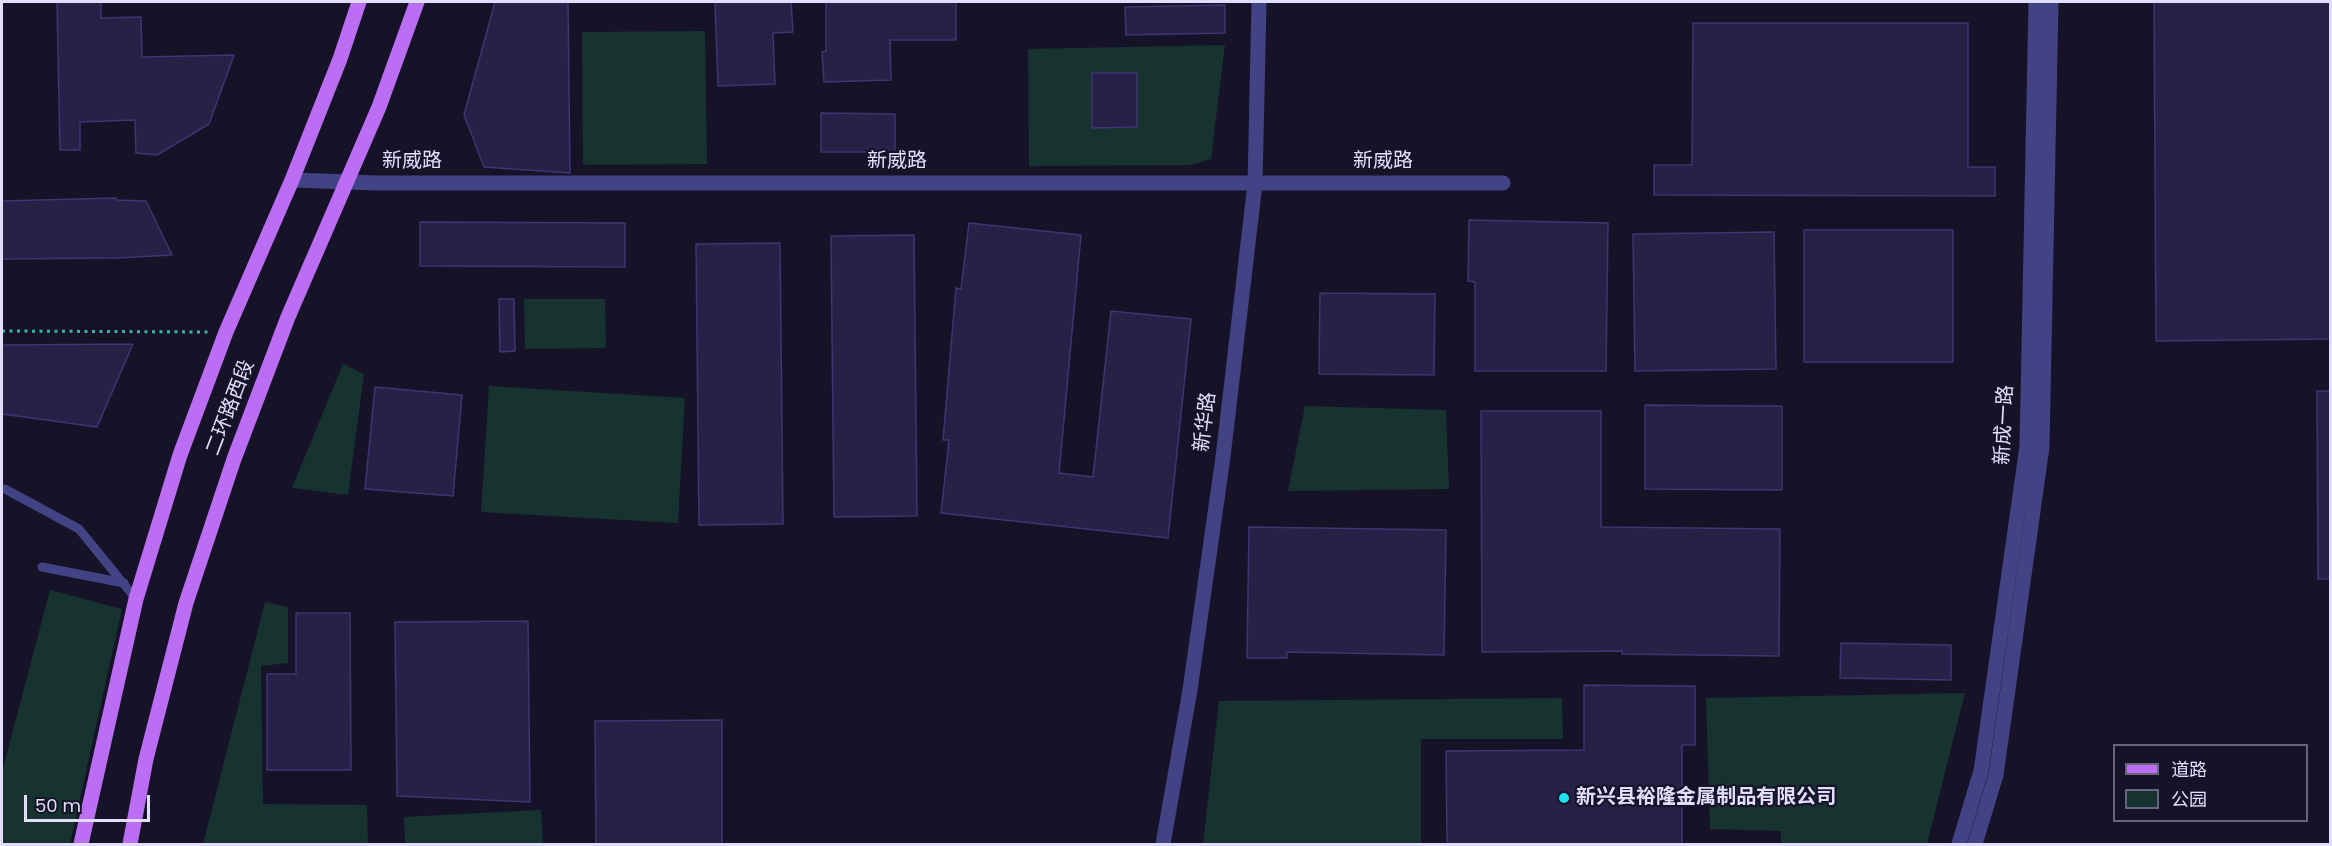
<!DOCTYPE html>
<html>
<head>
<meta charset="utf-8">
<style>
  body { margin:0 }
  #map { position:relative; width:2332px; height:846px; overflow:hidden; background:#161329; font-family:Poppins,"Noto Sans SC",sans-serif }
  canvas { display:block }
  .frame { position:absolute; inset:0; border:3px solid #e0defc; pointer-events:none }
  .legend { position:absolute; left:2113px; top:744px; width:195px; height:78px; box-sizing:border-box; background:#161329; border:2px solid #67647d; margin:0; padding:8px 10px; list-style:none; font-size:18px; color:#e0defc }
  .legend li { display:flex; align-items:center; gap:12px; height:30px }
  .legend b { width:30px; border:2px solid #67647d }
  .scale { position:absolute; left:24px; top:795px; width:126px; height:27px; box-sizing:border-box; border:3px solid #e0defc; border-top:0; padding-left:8px; font-size:18px; line-height:21px; white-space:nowrap; color:#e0defc; -webkit-text-stroke:4px #161329; paint-order:stroke }
</style>
</head>
<body>
<div id="map">
<canvas width="2332" height="846"></canvas>
<div class="frame"></div>
<ul class="legend">
<li><b style="height:8px;background:#bb6ef3"></b>道路</li>
<li><b style="height:16px;background:#173330"></b>公园</li>
</ul>
<div class="scale">50 m</div>
</div>
<script>
const ctx = document.querySelector('canvas').getContext('2d');
ctx.lineJoin = 'round';
function paint(path, color) { ctx.fillStyle = color; ctx.fill(path, 'evenodd'); }
const toPath = rows => new Path2D(rows.map(r => 'M' + r).join(''));
function stroke(path, color, width, dash) { ctx.strokeStyle = color; ctx.lineWidth = width; ctx.lineCap = dash ? 'butt' : 'round'; ctx.setLineDash(dash || []); ctx.stroke(path); }
function write(font, color, halo, rows, align = 'center') {
  ctx.font = font + ' Poppins,"Noto Sans SC",sans-serif'; ctx.lineWidth = 4.5; ctx.setLineDash([]); ctx.textBaseline = 'middle'; ctx.strokeStyle = halo; ctx.fillStyle = color; for (const [text, x, y, turn = 0] of rows) {
    ctx.save(); ctx.translate(x, y); ctx.rotate((+turn || 0) * Math.PI / 180); ctx.textAlign = isNaN(turn) ? turn : align; if (halo) ctx.strokeText(text, 0, 0); ctx.fillText(text, 0, 0); ctx.restore();
  }
}
const green = toPath([
  [705,31,707,164,583,165,582,32],
  [1225,45,1211,159,1191,165,1029,166,1028,49],
  [524,299,605,299,606,348,525,349],
  [343,364,364,374,348,495,292,488],
  [489,386,685,398,678,523,481,512],
  [1305,406,1446,410,1449,489,1288,491],
  [50,590,122,609,70,844,2,844,2,772],
  [265,602,288,607,288,663,261,666,263,804,367,805,368,844,203,844],
  [1965,693,1927,844,1781,844,1781,831,1710,829,1706,698],
  [1562,698,1563,739,1421,739,1421,844,1203,844,1219,701],
  [541,810,543,844,405,844,404,817]
]);
const building = toPath([
  [57,2,101,2,101,18,141,17,142,57,234,55,209,124,157,155,136,153,135,120,80,122,80,150,60,150,57,2],
  [495,2,568,2,570,173,484,167,464,115,495,2],
  [715,2,791,2,793,32,773,33,775,84,718,86,715,2],
  [826,2,956,2,956,40,890,40,891,80,824,82,822,52,826,51,826,2],
  [2154,2,2331,2,2331,339,2156,341,2154,2],
  [1225,5,1225,33,1126,35,1125,7,1225,5],
  [1693,23,1968,23,1968,167,1995,167,1995,196,1654,195,1654,165,1692,165,1693,23],
  [1092,73,1137,73,1137,127,1092,128,1092,73],
  [821,113,895,114,895,152,821,152,821,113],
  [116,198,116,200,146,201,172,255,117,258,2,259,2,201,116,198],
  [1469,220,1608,223,1606,371,1475,371,1475,282,1468,281,1469,220],
  [420,222,625,223,625,267,420,266,420,222],
  [969,223,1081,235,1059,473,1093,477,1111,311,1191,319,1168,538,941,513,949,440,943,440,956,288,961,289,969,223],
  [1804,230,1953,230,1953,362,1804,362,1804,230],
  [1774,232,1776,369,1635,371,1633,234,1774,232],
  [914,235,917,516,834,517,831,236,914,235],
  [780,243,783,524,699,525,696,244,780,243],
  [1320,293,1435,294,1434,375,1319,374,1320,293],
  [499,299,514,299,515,351,500,352,499,299],
  [133,344,97,427,2,414,2,345,133,344],
  [375,387,462,395,453,496,365,489,375,387],
  [2317,391,2331,391,2331,579,2318,579,2317,391],
  [1645,405,1782,406,1782,490,1645,489,1645,405],
  [1481,411,1601,411,1601,527,1780,529,1779,656,1622,654,1622,651,1482,652,1481,411],
  [1249,527,1446,530,1444,655,1287,652,1287,658,1247,658,1249,527],
  [296,613,350,613,351,770,267,770,267,674,296,674,296,613],
  [528,621,530,802,397,796,395,622,528,621],
  [1841,643,1951,645,1951,680,1840,678,1841,643],
  [1584,685,1695,686,1695,745,1682,745,1682,844,1447,844,1446,751,1584,750,1584,685],
  [722,720,722,844,596,844,595,721,722,720]
]);
const path = toPath([
  [2,331,209,332]
]);
const service = toPath([
  [5,489,79,529,136,599],
  [42,567,124,583]
]);
const tertiary = toPath([
  [292,180,377,183,1503,183],
  [1163,844,1190,690,1223,457,1255,184,1259,2],
  [1959,844,1981,771,2027,446,2036,2],
  [1975,844,1996,775,2042,447,2051,2]
]);
const primary = toPath([
  [81,844,136,599,180,455,226,332,292,180,340,59,359,2],
  [130,844,146,759,186,603,234,459,288,317,379,107,417,2]
]);
const markers = [
  [1564,798,6,"#1ae0ec"]
];
const streetNames = [
  ["新威路",412,162],
  ["新威路",897,162],
  ["新威路",1383,162],
  ["二环路西段",231,408,-69],
  ["新华路",1206,422,-83],
  ["新成一路",2005,425,-87]
];
const poiNames = [
  ["新兴县裕隆金属制品有限公司",1576,798]
];
paint(green, '#173330');
paint(building, '#272148');
stroke(building, '#3e3572', 1.5);
stroke(path, '#3bb3a6', 3, [3, 4.5]);
stroke(service, '#424384', 9);
stroke(tertiary, '#424384', 15);
stroke(primary, '#bb6ef3', 15);
for (const [x, y, r, color] of markers) { const dot = new Path2D(); dot.arc(x, y, r, 0, 2 * Math.PI); ctx.fillStyle = color; ctx.fill(dot); stroke(dot, '#161329', 2); }
write('20px', '#e0defc', '#161329', streetNames);
write('bold 20px', '#e0defc', '#161329', poiNames, 'left');
</script>
</body>
</html>
